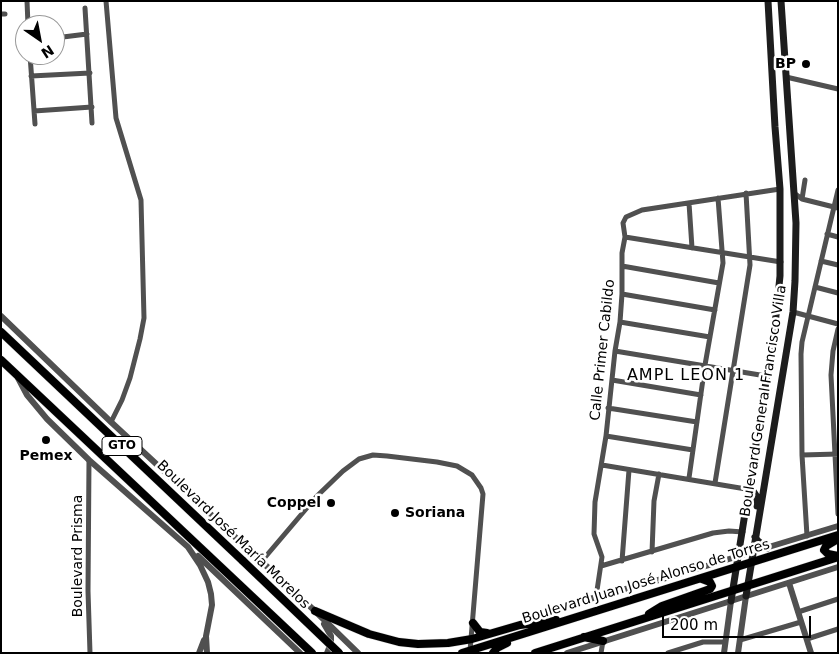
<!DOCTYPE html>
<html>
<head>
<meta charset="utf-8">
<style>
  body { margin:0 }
  #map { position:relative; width:839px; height:654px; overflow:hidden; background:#fff; font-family:"DejaVu Sans",sans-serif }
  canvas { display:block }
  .frame { position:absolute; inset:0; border:2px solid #000; pointer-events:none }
  .north { position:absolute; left:15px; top:15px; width:50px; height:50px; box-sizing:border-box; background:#fff; border:1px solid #999; border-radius:50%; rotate:147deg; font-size:14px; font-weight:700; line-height:20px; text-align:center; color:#000 }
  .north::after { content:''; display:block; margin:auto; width:18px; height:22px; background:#000; clip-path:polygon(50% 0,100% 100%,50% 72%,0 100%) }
  .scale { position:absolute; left:662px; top:616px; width:149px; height:22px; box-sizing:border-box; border:2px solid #000; border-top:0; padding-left:6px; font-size:15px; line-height:18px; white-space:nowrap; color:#000; -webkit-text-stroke:4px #fff; paint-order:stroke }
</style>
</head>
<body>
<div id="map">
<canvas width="839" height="654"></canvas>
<div class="frame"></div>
<div class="north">N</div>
<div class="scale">200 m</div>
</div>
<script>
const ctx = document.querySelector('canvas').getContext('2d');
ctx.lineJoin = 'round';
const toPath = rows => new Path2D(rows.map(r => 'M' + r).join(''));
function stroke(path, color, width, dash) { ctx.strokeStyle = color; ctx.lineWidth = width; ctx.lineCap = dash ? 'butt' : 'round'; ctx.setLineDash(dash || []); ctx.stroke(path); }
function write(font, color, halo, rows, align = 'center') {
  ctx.font = font + ' "DejaVu Sans",sans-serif'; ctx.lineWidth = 5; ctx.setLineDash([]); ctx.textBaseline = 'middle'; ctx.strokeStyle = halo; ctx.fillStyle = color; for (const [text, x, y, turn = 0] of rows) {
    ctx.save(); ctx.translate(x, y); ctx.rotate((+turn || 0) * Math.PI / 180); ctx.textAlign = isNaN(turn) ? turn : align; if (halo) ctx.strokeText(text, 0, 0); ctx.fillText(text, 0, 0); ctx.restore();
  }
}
const minor = toPath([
  [27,1,28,25],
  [106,1,116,118,141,200,144,318,140,339,130,378,122,400,111,422],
  [85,8,92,123],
  [1,14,5,14],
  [55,38,87,34],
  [30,55,35,124],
  [31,76,90,73],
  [786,77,838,89],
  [34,111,92,107],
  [794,193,802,199,838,208],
  [802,199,805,180],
  [689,203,692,248],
  [827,234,838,237],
  [625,237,781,262],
  [821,261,838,265],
  [622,266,719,283],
  [815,287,838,293],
  [622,294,715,310],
  [793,312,838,324],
  [620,322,710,337],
  [838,329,833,351,831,375,838,514],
  [615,351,766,376],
  [612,380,701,395],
  [608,408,697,422],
  [606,436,693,450],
  [802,455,838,454],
  [89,460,88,591,90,653],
  [602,465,752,490],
  [689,478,705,365,723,263,718,198],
  [715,483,750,265,746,193],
  [807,536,802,455,801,354,802,342,838,190],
  [652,552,654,501,659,474],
  [622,561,629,470],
  [261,562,317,496,343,471,359,459,373,455,387,456,437,462,457,466,472,475,481,488,483,494,470,651],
  [601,566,713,533,729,531,743,532],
  [596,597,602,557,594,534,595,502,606,436,615,351,620,322,622,294,622,253,625,237,623,223,626,217,642,210,780,189],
  [798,612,838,599],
  [807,639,838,629],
  [740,640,801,622],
  [601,653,603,641],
  [668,653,703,642,725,642]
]);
const tertiary = toPath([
  [1,316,111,422,315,611,358,653],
  [18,378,27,395,47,419,89,460,188,547,200,565,208,582,211,594,212,605,206,636,207,653],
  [198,556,300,653],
  [789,583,811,653],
  [526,623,575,603,673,576,838,526],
  [324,624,331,636,331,643,327,653],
  [199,653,204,640],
  [567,653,838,567],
  [724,653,731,601],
  [738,653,746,596]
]);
const secondary = toPath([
  [749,489,753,491,757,497,757,506],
  [755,537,758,541,767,548],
  [746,596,793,312,795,281,796,223,781,1],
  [731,601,775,325,780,276,780,189,775,127,768,1]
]);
const primary = toPath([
  [1,332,243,561],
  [1,360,312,653],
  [838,539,826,546,824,550,828,554,838,556],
  [315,611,369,634,399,642,418,644,448,643,472,639,520,625,556,620],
  [649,614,662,606,710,589,712,586,710,582,702,579],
  [473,623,480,632,487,633],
  [584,637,603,641],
  [462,653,838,535],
  [493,653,497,648,507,643],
  [535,653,838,557]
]);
const primaryBridge = toPath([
  [243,561,339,653]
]);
const markers = [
  [806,64,5,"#000"],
  [46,440,5,"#000"],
  [331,503,5,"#000"],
  [395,513,5,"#000"]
];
const shields = [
  [122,446,40]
];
const shieldNames = [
  ["GTO",122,446]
];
const poiNames = [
  ["BP",796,64],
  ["Pemex",46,456,"center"],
  ["Coppel",321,503],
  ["Soriana",405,513,"left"]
];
const streetNames = [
  ["Calle Primer Cabildo",603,350,-84],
  ["Boulevard General Francisco Villa",764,401,-81],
  ["Boulevard José María Morelos",233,535,44],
  ["Boulevard Prisma",78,556,-90],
  ["Boulevard Juan José Alonso de Torres",646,582,-17]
];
const quarterNames = [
  ["AMPL LEON 1",686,376]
];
stroke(primary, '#dbdbdb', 9);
stroke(minor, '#505050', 5);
stroke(tertiary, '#505050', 6);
stroke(secondary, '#1d1d1d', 7);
stroke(primary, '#000', 8);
stroke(primaryBridge, '#dbdbdb', 9, []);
stroke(primaryBridge, '#000', 8);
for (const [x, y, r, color] of markers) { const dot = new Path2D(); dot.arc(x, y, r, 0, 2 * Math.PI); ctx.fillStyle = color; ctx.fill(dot); stroke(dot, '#fff', 2); }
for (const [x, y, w] of shields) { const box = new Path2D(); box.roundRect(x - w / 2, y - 9.5, w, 19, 4); ctx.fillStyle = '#fff'; ctx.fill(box); stroke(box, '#000', 1); }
write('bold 12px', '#000', null, shieldNames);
write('bold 14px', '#000', '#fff', poiNames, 'right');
write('14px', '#000', '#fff', streetNames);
ctx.letterSpacing = '1px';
write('16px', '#000', '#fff', quarterNames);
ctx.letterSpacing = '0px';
</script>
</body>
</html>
